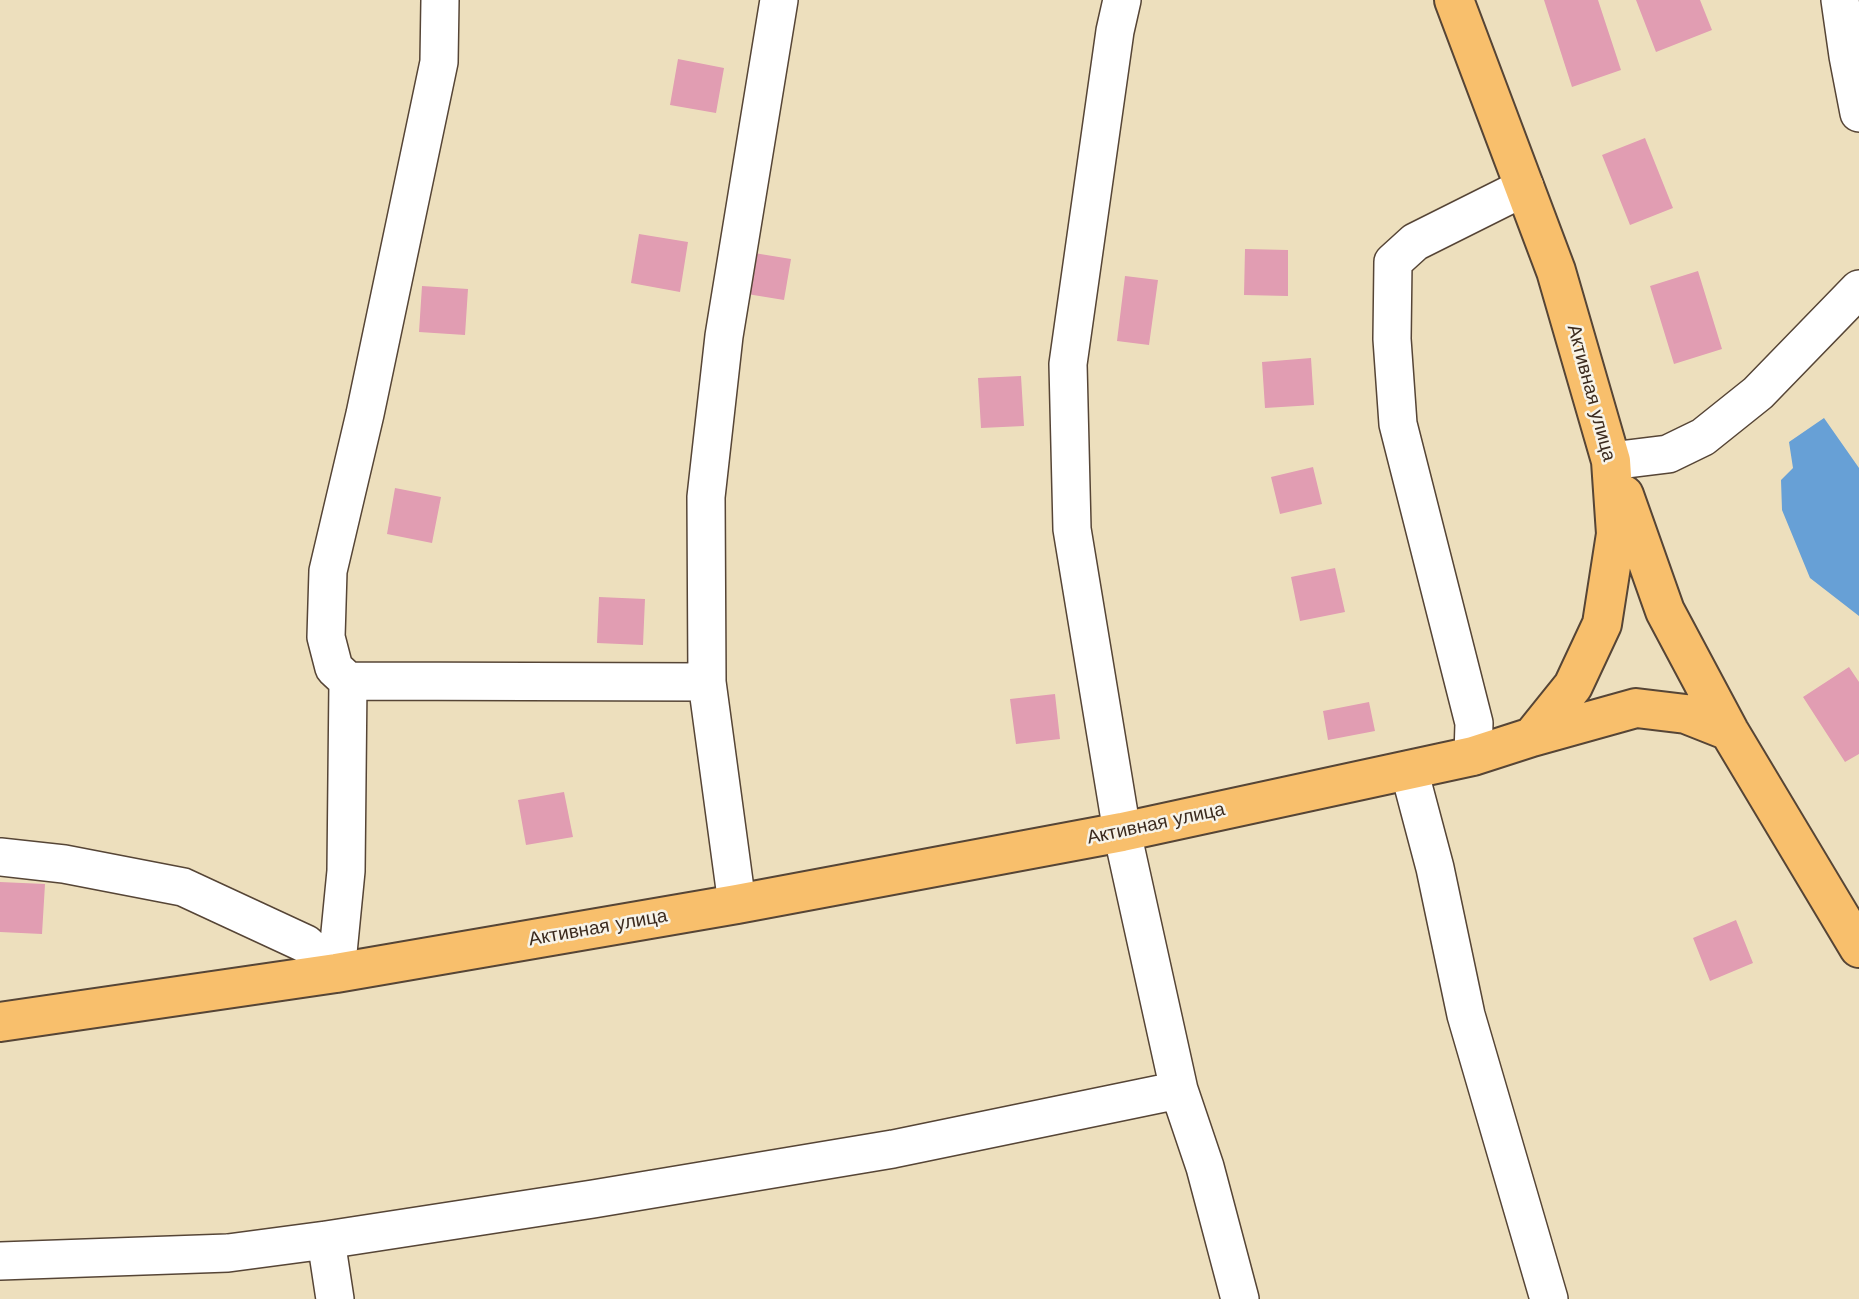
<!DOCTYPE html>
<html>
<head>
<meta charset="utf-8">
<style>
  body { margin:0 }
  canvas { display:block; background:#eddfbd }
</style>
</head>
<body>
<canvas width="1859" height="1299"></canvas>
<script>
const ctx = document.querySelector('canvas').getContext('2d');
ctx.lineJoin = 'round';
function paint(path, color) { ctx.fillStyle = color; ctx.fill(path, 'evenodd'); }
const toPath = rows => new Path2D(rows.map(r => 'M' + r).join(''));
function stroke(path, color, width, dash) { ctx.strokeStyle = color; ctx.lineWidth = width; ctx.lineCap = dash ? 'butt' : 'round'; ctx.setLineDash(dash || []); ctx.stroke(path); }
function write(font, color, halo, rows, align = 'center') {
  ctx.font = font + ' "Comic Neue",sans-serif'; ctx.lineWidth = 5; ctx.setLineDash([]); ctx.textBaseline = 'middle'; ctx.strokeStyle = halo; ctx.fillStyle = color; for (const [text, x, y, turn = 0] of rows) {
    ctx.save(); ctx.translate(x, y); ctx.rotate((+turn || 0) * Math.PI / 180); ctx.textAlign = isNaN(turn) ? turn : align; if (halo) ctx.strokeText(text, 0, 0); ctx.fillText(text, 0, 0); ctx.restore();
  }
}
const water = toPath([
  [1824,418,1859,468,1859,616,1810,578,1782,510,1781,480,1793,468,1789,442]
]);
const building = toPath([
  [1544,0,1598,0,1621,70,1572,87],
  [1636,0,1700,0,1712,30,1656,52],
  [678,59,724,68,716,113,670,105],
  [1645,138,1673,208,1630,225,1602,155],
  [639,234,688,242,680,292,631,283],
  [1245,249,1288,250,1288,296,1244,295],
  [748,252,791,259,784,300,741,293],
  [1698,271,1722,349,1674,364,1650,286],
  [1125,276,1158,280,1149,345,1117,341],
  [422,286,468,289,465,335,419,332],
  [1311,358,1314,405,1265,408,1262,362],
  [1021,376,1024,426,981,428,978,378],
  [1313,467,1322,504,1280,514,1271,477],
  [395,488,441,497,432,543,387,534],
  [1335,568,1345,612,1300,621,1291,577],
  [599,597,645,599,643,645,597,643],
  [1849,667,1859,682,1859,754,1845,762,1803,697],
  [1055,694,1060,739,1016,744,1010,699],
  [1369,702,1375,731,1328,740,1323,711],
  [564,792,573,837,526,845,518,800],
  [0,882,45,884,42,934,0,932],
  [1736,920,1753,963,1710,981,1693,938]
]);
const minor = toPath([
  [1122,0,1115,31,1068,364,1072,529,1122,832,1179,1090,1205,1167,1240,1299],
  [1840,0,1848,56,1859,113],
  [1611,461,1668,454,1703,437,1758,393,1859,289],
  [348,681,707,682],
  [1473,756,1474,723,1398,424,1392,339,1393,262,1415,242,1525,187],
  [1409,770,1435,868,1466,1015,1549,1299],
  [0,857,64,864,183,887,306,944,336,973],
  [737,904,707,682,706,497,724,336,779,0],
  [336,973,346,871,348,681,334,668,326,637,328,571,365,414,439,62,440,0],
  [326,1240,335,1299],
  [0,1261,228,1253,326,1240,593,1199,893,1149,1179,1090]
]);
const major = toPath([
  [1624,495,1665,611,1729,731,1859,948],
  [1532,737,1636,708,1686,714,1729,731],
  [0,1022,336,973,737,904,1122,832,1473,756,1532,737,1573,686,1602,624,1616,534,1611,461,1556,271,1454,0]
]);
const streetNames = [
  ["Активная улица",1591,393,75],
  ["Активная улица",1156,824,-12],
  ["Активная улица",598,928,-10]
];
paint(water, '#67a0d6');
paint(building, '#e19db2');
stroke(minor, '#564536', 40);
stroke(major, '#564536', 42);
stroke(minor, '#fff', 37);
stroke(major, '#f8bf6c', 38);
write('19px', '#3b2a1e', '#f7f3e8', streetNames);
</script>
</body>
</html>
